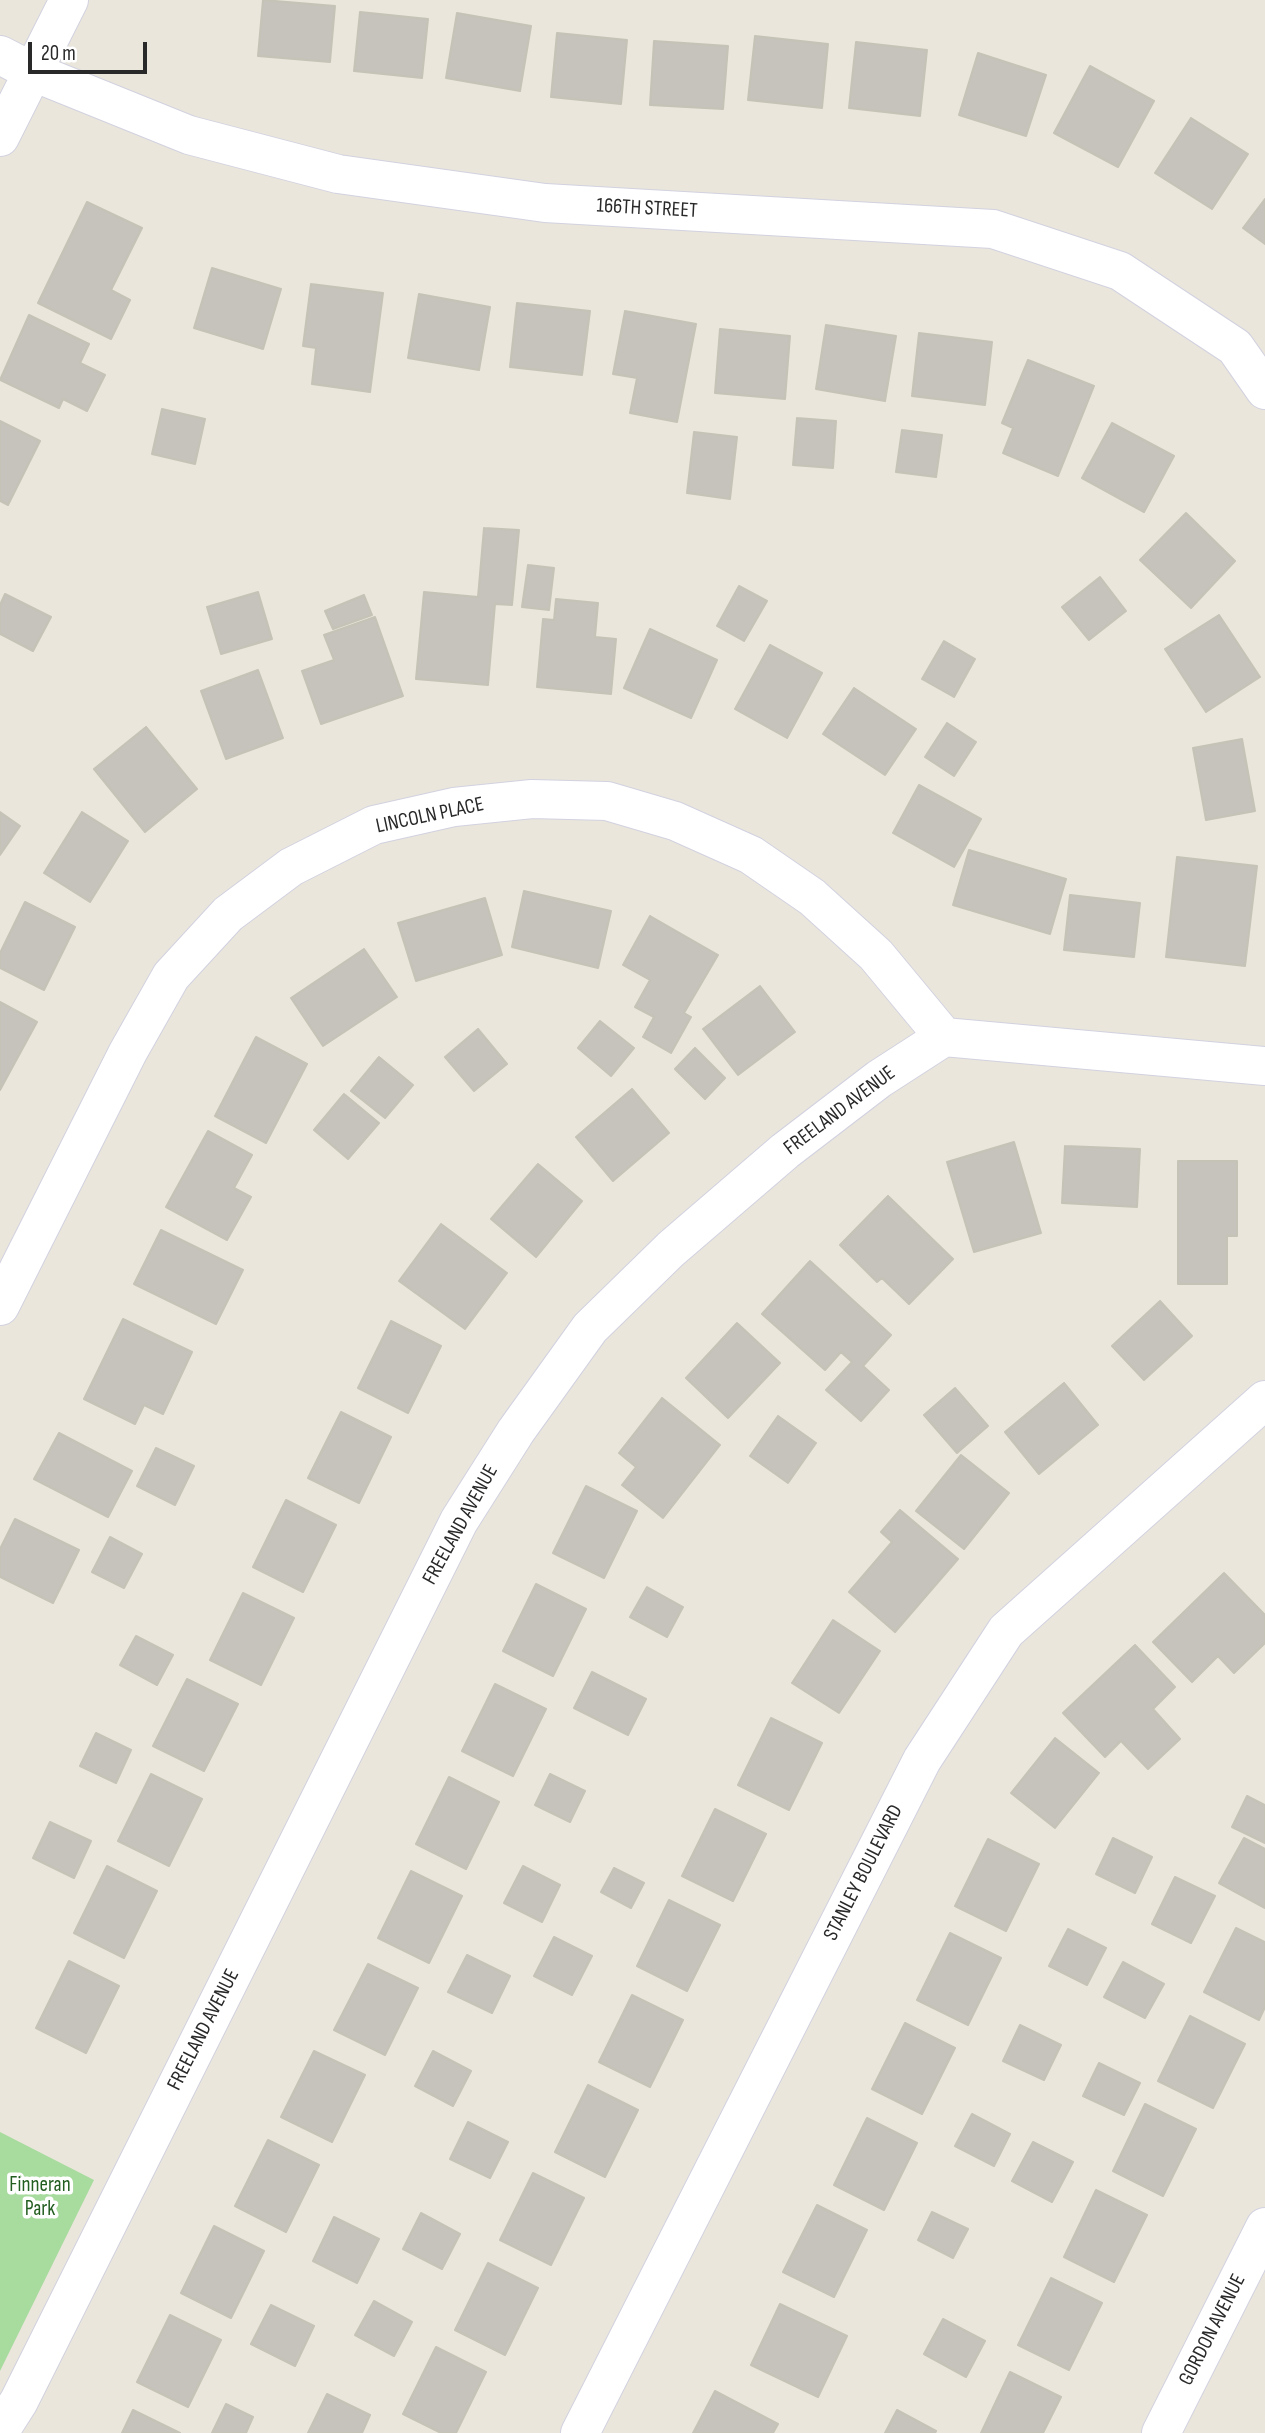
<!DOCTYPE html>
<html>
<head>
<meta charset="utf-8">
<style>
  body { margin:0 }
  #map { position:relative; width:1265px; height:2433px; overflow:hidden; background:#eae6dc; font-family:"Sofia Sans Condensed",sans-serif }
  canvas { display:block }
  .scale { position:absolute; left:28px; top:42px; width:119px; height:32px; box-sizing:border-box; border:4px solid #292929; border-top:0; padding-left:9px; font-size:21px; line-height:24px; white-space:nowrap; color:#292929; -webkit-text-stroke:5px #fff; paint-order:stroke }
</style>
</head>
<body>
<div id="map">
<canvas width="1265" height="2433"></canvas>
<div class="scale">20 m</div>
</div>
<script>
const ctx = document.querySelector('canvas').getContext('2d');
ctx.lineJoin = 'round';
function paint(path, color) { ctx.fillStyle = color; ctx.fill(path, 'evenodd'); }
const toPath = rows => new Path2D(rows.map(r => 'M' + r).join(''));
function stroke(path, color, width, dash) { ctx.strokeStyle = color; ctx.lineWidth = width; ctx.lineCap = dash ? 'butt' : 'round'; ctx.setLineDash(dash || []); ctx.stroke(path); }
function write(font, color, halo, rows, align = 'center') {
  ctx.font = font + ' "Sofia Sans Condensed",sans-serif'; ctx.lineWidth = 7; ctx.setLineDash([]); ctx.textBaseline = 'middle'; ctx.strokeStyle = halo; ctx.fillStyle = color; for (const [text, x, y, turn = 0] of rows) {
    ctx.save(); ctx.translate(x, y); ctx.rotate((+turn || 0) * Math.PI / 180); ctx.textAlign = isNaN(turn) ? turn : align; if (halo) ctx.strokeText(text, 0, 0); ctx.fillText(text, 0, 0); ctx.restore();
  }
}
const green = toPath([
  [0,2132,94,2180,0,2371]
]);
const building = toPath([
  [263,0,335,6,330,62,258,56,263,0],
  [360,12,428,19,422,78,354,71,360,12],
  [457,13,531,26,520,91,446,78,457,13],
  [557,33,627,40,621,104,551,97,557,33],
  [755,36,828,44,822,108,748,100,755,36],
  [654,41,728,46,723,109,650,105,654,41],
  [856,42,927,50,920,116,849,108,856,42],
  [978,53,1046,75,1026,136,959,115,978,53],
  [1090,66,1154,101,1118,167,1054,133,1090,66],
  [1191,118,1248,154,1212,209,1155,173,1191,118],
  [1265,199,1265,244,1243,228,1265,199],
  [87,202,142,228,111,290,130,300,111,339,38,303,87,202],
  [212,268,281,289,263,349,194,328,212,268],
  [311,284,383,293,370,392,312,384,316,348,303,346,311,284],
  [419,294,490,307,479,370,408,358,419,294],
  [517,303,590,311,582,375,510,367,517,303],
  [625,311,696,324,677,422,630,413,637,378,613,374,625,311],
  [29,315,89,344,80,363,105,375,87,411,63,399,59,408,0,380,29,315],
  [826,325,896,336,885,401,816,389,826,325],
  [720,329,790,336,785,399,715,393,720,329],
  [919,333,992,342,985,405,912,396,919,333],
  [1028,360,1094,386,1058,476,1003,453,1013,428,1002,423,1028,360],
  [162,409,205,419,195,464,152,454,162,409],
  [797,418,836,421,833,468,793,465,797,418],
  [0,421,40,441,8,505,0,501,0,421],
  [1112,423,1174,456,1144,512,1082,478,1112,423],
  [902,430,942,435,936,477,896,472,902,430],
  [694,432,737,437,730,499,687,493,694,432],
  [1186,513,1235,561,1191,608,1140,560,1186,513],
  [484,528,519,530,512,605,495,604,488,685,416,679,424,592,478,597,484,528],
  [528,565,554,568,549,610,522,607,528,565],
  [1100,577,1126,611,1089,640,1062,607,1100,577],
  [739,586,767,601,744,641,717,626,739,586],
  [258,592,272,639,221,654,207,607,258,592],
  [5,594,51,617,33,651,0,634,0,605,5,594],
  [364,595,372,615,333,629,325,611,364,595],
  [556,599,598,603,595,637,616,639,611,694,537,687,543,619,554,620,556,599],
  [1219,615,1260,677,1206,712,1165,649,1219,615],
  [375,617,403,696,321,724,302,671,334,660,324,635,375,617],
  [650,629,717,660,691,718,624,688,650,629],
  [944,641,975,659,954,697,922,679,944,641],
  [770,645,822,673,787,738,735,709,770,645],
  [258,670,283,738,226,759,201,691,258,670],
  [854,688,916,729,885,775,823,734,854,688],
  [947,723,976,742,954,776,925,757,947,723],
  [146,727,197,789,145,832,94,769,146,727],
  [1242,739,1255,811,1206,820,1193,748,1242,739],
  [919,785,981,819,954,867,893,833,919,785],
  [0,812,20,826,0,855,0,812],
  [82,812,128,841,90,902,44,873,82,812],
  [969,850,1066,879,1050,934,953,905,969,850],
  [1177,857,1257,866,1245,966,1166,957,1177,857],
  [524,891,611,911,598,968,512,947,524,891],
  [1070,895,1140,903,1134,957,1064,950,1070,895],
  [485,898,502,955,416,981,398,923,485,898],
  [25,902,75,927,44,990,0,968,0,953,25,902],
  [650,916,718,955,684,1013,691,1017,671,1053,643,1037,654,1017,635,1007,650,980,623,965,650,916],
  [364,949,397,997,323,1046,291,998,364,949],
  [760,986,795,1032,738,1075,703,1029,760,986],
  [0,1002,37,1022,0,1090,0,1002],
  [600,1021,634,1048,611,1076,578,1048,600,1021],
  [478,1029,507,1064,474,1091,445,1057,478,1029],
  [256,1037,307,1064,266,1143,215,1116,256,1037],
  [695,1048,725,1078,705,1099,675,1069,695,1048],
  [379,1057,413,1085,385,1118,351,1091,379,1057],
  [632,1089,669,1133,613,1181,576,1137,632,1089],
  [344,1094,379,1123,348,1159,314,1130,344,1094],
  [208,1131,252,1155,234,1188,251,1197,227,1240,166,1207,208,1131],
  [1014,1142,1041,1233,974,1252,947,1162,1014,1142],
  [1065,1146,1140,1149,1137,1207,1062,1203,1065,1146],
  [1178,1161,1237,1161,1237,1236,1227,1236,1227,1284,1178,1284,1178,1161],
  [538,1164,582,1201,536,1257,491,1219,538,1164],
  [888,1196,953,1259,909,1304,882,1278,877,1282,840,1245,888,1196],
  [441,1224,507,1273,465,1329,399,1281,441,1224],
  [161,1230,243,1270,216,1324,134,1284,161,1230],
  [810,1261,891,1335,863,1366,889,1390,861,1421,826,1390,852,1362,841,1352,825,1370,762,1314,810,1261],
  [1160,1301,1192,1336,1144,1380,1112,1346,1160,1301],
  [123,1319,192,1352,163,1414,144,1405,135,1424,84,1399,123,1319],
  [391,1321,441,1346,408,1413,358,1388,391,1321],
  [737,1323,780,1363,728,1418,686,1378,737,1323],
  [1064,1383,1098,1425,1039,1474,1005,1432,1064,1383],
  [955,1388,988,1426,957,1453,924,1415,955,1388],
  [662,1398,720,1445,663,1518,622,1485,636,1467,619,1453,662,1398],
  [341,1412,391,1437,359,1503,308,1478,341,1412],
  [778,1416,816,1443,788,1483,750,1456,778,1416],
  [59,1433,132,1471,108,1517,34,1479,59,1433],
  [156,1448,194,1466,175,1505,137,1486,156,1448],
  [961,1455,1009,1493,964,1549,916,1511,961,1455],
  [586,1486,637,1511,604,1578,553,1553,586,1486],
  [286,1500,336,1525,303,1592,253,1567,286,1500],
  [900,1510,958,1559,895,1632,849,1592,892,1542,881,1532,900,1510],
  [15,1519,79,1550,53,1603,0,1577,0,1549,15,1519],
  [110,1537,142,1554,124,1588,92,1572,110,1537],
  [1224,1573,1265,1615,1265,1643,1234,1673,1218,1656,1192,1682,1153,1642,1224,1573],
  [536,1584,586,1609,553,1676,503,1651,536,1584],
  [647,1587,683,1607,667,1637,630,1617,647,1587],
  [243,1593,294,1618,261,1685,210,1660,243,1593],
  [833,1620,880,1651,839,1713,792,1683,833,1620],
  [136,1636,173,1655,157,1685,120,1665,136,1636],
  [1135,1645,1175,1687,1153,1709,1180,1739,1148,1769,1121,1741,1105,1757,1063,1713,1135,1645],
  [592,1672,646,1699,628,1735,574,1708,592,1672],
  [187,1679,238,1704,204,1771,153,1746,187,1679],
  [495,1684,546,1709,513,1776,462,1751,495,1684],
  [771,1718,822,1743,789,1810,738,1785,771,1718],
  [96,1733,131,1750,116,1783,80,1766,96,1733],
  [1055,1738,1099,1773,1055,1828,1011,1793,1055,1738],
  [151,1774,202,1799,169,1866,118,1841,151,1774],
  [550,1774,585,1791,570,1822,535,1805,550,1774],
  [449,1777,499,1802,466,1869,416,1844,449,1777],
  [1247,1796,1265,1805,1265,1843,1232,1827,1247,1796],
  [715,1809,766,1834,733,1901,682,1876,715,1809],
  [50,1822,91,1841,74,1878,33,1858,50,1822],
  [1113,1838,1152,1857,1135,1893,1096,1874,1113,1838],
  [1244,1838,1265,1849,1265,1908,1219,1883,1244,1838],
  [988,1839,1039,1864,1006,1931,955,1906,988,1839],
  [107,1866,157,1891,124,1958,74,1933,107,1866],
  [523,1866,560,1885,542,1922,504,1903,523,1866],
  [614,1868,644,1883,631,1908,601,1892,614,1868],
  [411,1871,462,1896,429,1963,378,1938,411,1871],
  [1175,1877,1215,1896,1191,1943,1152,1924,1175,1877],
  [669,1900,720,1925,687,1991,637,1966,669,1900],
  [1236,1928,1265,1942,1265,2007,1259,2020,1204,1992,1236,1928],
  [1068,1929,1106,1948,1087,1985,1049,1966,1068,1929],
  [950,1933,1001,1958,968,2025,917,2000,950,1933],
  [554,1937,592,1956,572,1995,534,1976,554,1937],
  [467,1955,510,1976,492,2013,448,1992,467,1955],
  [69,1961,119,1986,86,2053,36,2028,69,1961],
  [1123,1962,1164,1984,1145,2018,1104,1997,1123,1962],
  [368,1964,418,1988,385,2055,334,2030,368,1964],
  [632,1995,683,2020,650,2087,599,2062,632,1995],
  [1190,2016,1245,2044,1213,2108,1158,2081,1190,2016],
  [905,2023,955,2048,922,2114,872,2089,905,2023],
  [1020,2025,1061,2045,1044,2080,1003,2061,1020,2025],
  [314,2051,365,2075,332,2142,281,2117,314,2051],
  [433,2051,471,2071,453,2106,415,2086,433,2051],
  [1099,2063,1140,2083,1124,2115,1083,2096,1099,2063],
  [588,2085,638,2110,605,2177,555,2152,588,2085],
  [1145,2104,1196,2129,1163,2196,1113,2171,1145,2104],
  [972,2114,1010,2134,994,2166,955,2146,972,2114],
  [867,2118,917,2143,884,2210,834,2185,867,2118],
  [468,2122,508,2142,490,2178,450,2159,468,2122],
  [268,2140,319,2165,286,2232,235,2206,268,2140],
  [1033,2142,1073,2162,1052,2202,1012,2181,1033,2142],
  [533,2173,584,2198,551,2265,500,2240,533,2173],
  [1096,2190,1147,2215,1114,2282,1064,2257,1096,2190],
  [817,2205,867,2230,834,2297,783,2272,817,2205],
  [932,2212,968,2229,953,2258,918,2240,932,2212],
  [421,2213,460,2234,442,2269,403,2249,421,2213],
  [334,2217,379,2239,357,2283,313,2261,334,2217],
  [214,2226,264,2251,231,2318,181,2293,214,2226],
  [488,2263,538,2288,505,2355,455,2330,488,2263],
  [1051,2278,1102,2303,1069,2370,1018,2345,1051,2278],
  [374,2301,412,2322,394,2356,355,2335,374,2301],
  [780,2304,847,2336,818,2397,751,2365,780,2304],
  [271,2305,314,2326,295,2366,251,2344,271,2305],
  [170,2315,221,2340,188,2407,137,2382,170,2315],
  [943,2319,985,2341,966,2377,924,2354,943,2319],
  [436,2347,486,2372,456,2433,441,2433,403,2414,436,2347],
  [1010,2372,1061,2397,1043,2433,981,2433,1010,2372],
  [715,2391,778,2424,773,2433,693,2433,715,2391],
  [327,2394,370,2415,362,2433,308,2433,327,2394],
  [226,2404,253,2417,246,2433,212,2433,226,2404],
  [133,2410,180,2433,122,2433,133,2410],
  [897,2410,936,2431,935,2433,885,2433,897,2410]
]);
const minor = toPath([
  [0,55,33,72,189,135,338,174,545,203,993,229,1120,271,1235,347,1265,390],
  [0,137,69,0],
  [0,1306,128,1052,171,976,228,914,291,867,374,825,454,807,532,799,607,801,675,821,751,855,812,897,876,955,944,1037],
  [0,2431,19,2401,459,1521,516,1431,590,1328,671,1249,785,1151,879,1079,944,1037,1265,1066],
  [580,2433,922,1760,1006,1631,1265,1400],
  [1161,2433,1265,2227]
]);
const streetNames = [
  ["166TH STREET",647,209,3],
  ["LINCOLN PLACE",430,816,-12],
  ["FREELAND AVENUE",840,1111,-37],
  ["FREELAND AVENUE",461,1525,-61],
  ["STANLEY BOULEVARD",864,1873,-63],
  ["FREELAND AVENUE",204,2030,-63],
  ["GORDON AVENUE",1213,2330,-63]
];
const parkNames = [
  ["Finneran",40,2186],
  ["Park",40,2210]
];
paint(green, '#a8db9e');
paint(building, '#c5c3bc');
stroke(building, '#c5c2b6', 2);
stroke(minor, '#d2d2e0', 40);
stroke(minor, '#fff', 38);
write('21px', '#292929', '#fff', streetNames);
write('21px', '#235e21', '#fff', parkNames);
</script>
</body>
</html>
